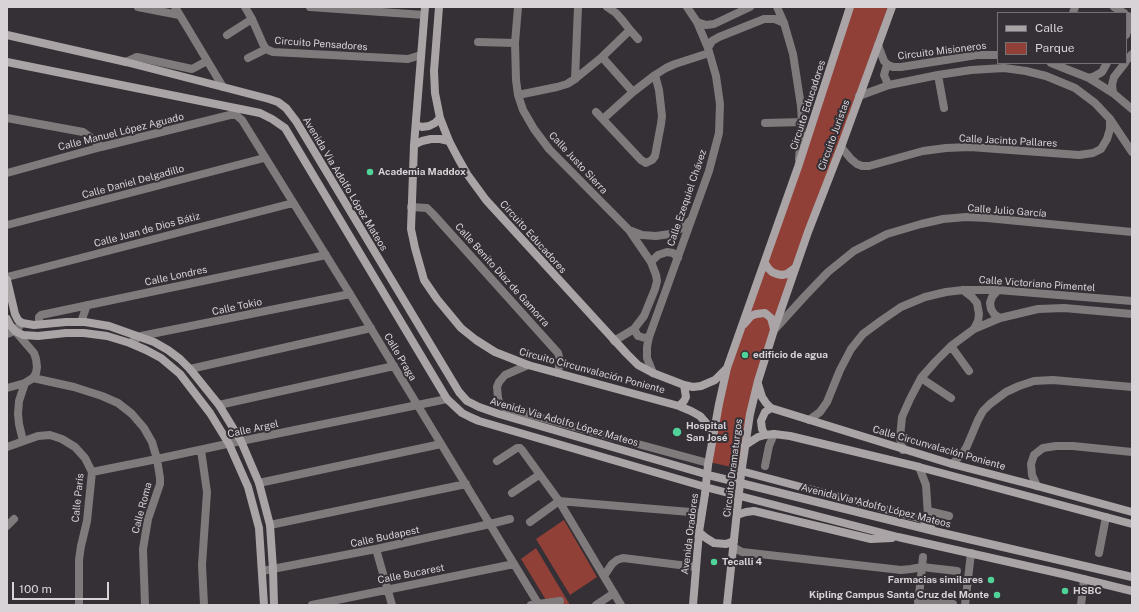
<!DOCTYPE html>
<html>
<head>
<meta charset="utf-8">
<style>
  body { margin:0 }
  #map { position:relative; width:1139px; height:612px; overflow:hidden; background:#353036; font-family:"Public Sans",sans-serif }
  canvas { display:block }
  .frame { position:absolute; inset:0; border:8px solid #d7d3d7; pointer-events:none }
  .legend { position:absolute; left:997px; top:12px; width:130px; height:52px; box-sizing:border-box; background:#353036; border:1px solid #767176; margin:0; padding:5px 7px; list-style:none; font-size:12px; color:#d7d3d7 }
  .legend li { display:flex; align-items:center; gap:8px; height:20px }
  .legend b { width:20px; border:1px solid #767176 }
  .scale { position:absolute; left:12px; top:582px; width:97px; height:18px; box-sizing:border-box; border:2px solid #d7d3d7; border-top:0; padding-left:5px; font-size:12px; line-height:14px; white-space:nowrap; color:#d7d3d7; -webkit-text-stroke:3px #353036; paint-order:stroke }
</style>
</head>
<body>
<div id="map">
<canvas width="1139" height="612"></canvas>
<div class="frame"></div>
<ul class="legend">
<li><b style="height:5px;background:#aaa4a6"></b>Calle</li>
<li><b style="height:11px;background:#904036"></b>Parque</li>
</ul>
<div class="scale">100 m</div>
</div>
<script>
const ctx = document.querySelector('canvas').getContext('2d');
ctx.lineJoin = 'round';
function paint(path, color) { ctx.fillStyle = color; ctx.fill(path, 'evenodd'); }
const toPath = rows => new Path2D(rows.map(r => 'M' + r).join(''));
function stroke(path, color, width, dash) { ctx.strokeStyle = color; ctx.lineWidth = width; ctx.lineCap = dash ? 'butt' : 'round'; ctx.setLineDash(dash || []); ctx.stroke(path); }
function write(font, color, halo, rows, align = 'center') {
  ctx.font = font + ' "Public Sans",sans-serif'; ctx.lineWidth = 4; ctx.setLineDash([]); ctx.textBaseline = 'middle'; ctx.strokeStyle = halo; ctx.fillStyle = color; for (const [text, x, y, turn = 0] of rows) {
    ctx.save(); ctx.translate(x, y); ctx.rotate((+turn || 0) * Math.PI / 180); ctx.textAlign = isNaN(turn) ? turn : align; if (halo) ctx.strokeText(text, 0, 0); ctx.fillText(text, 0, 0); ctx.restore();
  }
}
const green = toPath([
  [846,7,888,7,772,329,740,469,709,462,719,404],
  [564,520,597,577,570,595,536,539],
  [536,548,570,605,549,605,521,559]
]);
const street = toPath([
  [138,7,179,15],
  [175,7,223,87],
  [245,7,252,19,263,44,266,49,273,52,408,59,421,55],
  [310,7,424,15],
  [518,7,515,43,516,80,518,95,523,110,534,129,549,149,629,230,651,262,656,275,657,281,655,289,644,316,634,329,614,341],
  [607,7,616,13,623,21,630,30,638,39],
  [777,7,784,23,793,54,801,106,802,122,799,159],
  [1114,7,1124,13],
  [1073,13,1075,7],
  [697,22,706,25,714,24,750,7],
  [227,35,252,19],
  [1126,35,1129,26,1128,16],
  [478,42,515,43],
  [878,45,884,61,888,65,893,67,901,67,977,55,998,55],
  [708,48,712,41,719,37,764,19,775,19,784,23],
  [602,57,633,92],
  [248,58,266,49],
  [1126,61,1132,54],
  [126,62,137,57,192,69,207,61],
  [1051,63,1089,78,1113,93,1132,109],
  [888,65,886,68,884,75,887,82,889,85],
  [938,75,944,108],
  [1089,78,1095,76,1102,72,1107,63],
  [575,79,578,7],
  [1113,93,1112,85,1114,77,1125,63],
  [518,95,557,87,567,84,575,79,602,57,630,30],
  [859,96,889,85,938,75,971,70,1004,68,1026,71,1046,76,1075,88,1095,103,1110,119,1132,152],
  [596,112,641,160,646,163,652,160,655,156,661,124,662,116,659,90,655,75],
  [230,115,236,115,242,120,350,294,539,605],
  [7,118,83,132,93,139,101,147],
  [603,119,633,92,655,75,666,68,675,64,709,53],
  [765,123,802,122],
  [841,147,851,159,857,164,862,166,869,166,923,151,946,148,970,147,1079,155,1093,153,1101,149,1107,139,1110,129,1110,119],
  [7,173,101,147,230,115,234,112],
  [411,207,427,208,433,214,558,353,560,360,558,373],
  [7,225,264,158],
  [629,230,642,235,656,236,670,234,682,228,691,220],
  [651,262,658,255,667,252,673,253,678,258],
  [7,277,293,203],
  [963,290,972,297,977,303,979,314,978,321,974,329],
  [998,290,992,297,990,303,991,309,994,314,1000,318],
  [81,322,87,305],
  [39,324,39,317,41,315,326,255],
  [634,329,638,336,645,338,649,337],
  [775,329,805,296,828,272,854,251,887,234,921,224,943,219,966,217,987,218,1132,232],
  [15,331,34,353,36,359,37,367,36,373,33,378],
  [7,334,15,331,22,323],
  [130,343,141,336,350,294],
  [951,346,969,371],
  [528,365,505,375,499,382,497,387,498,398,499,402,505,408,708,463],
  [190,369,371,328],
  [653,373,647,358,647,347,649,337,709,171,719,133,720,104,716,76,708,48,697,22,687,7],
  [921,378,951,398],
  [7,388,25,383,33,378,74,387,102,396,118,403,132,414,144,428,152,442,157,459,160,478,160,484,148,519,143,549,145,605],
  [219,405,394,366],
  [809,420,820,412,827,402,840,370,851,349,863,334,882,320,901,307,925,297,946,292,963,290,998,290,1132,301],
  [23,441,19,424,18,414,19,401,25,383],
  [7,447,38,436,50,435,62,439,75,447,85,458,92,472,87,521,81,546,79,560,79,605],
  [201,450,207,492,202,565,204,605],
  [903,450,900,438,901,427,902,417,910,399,921,378,936,361,951,346,974,329,1000,318,1038,309,1064,308,1132,314],
  [497,461,517,448,520,448,522,450,559,501,621,605],
  [952,464,963,453,967,446,978,420,983,411,990,404,1006,392,1019,386,1034,381,1053,380,1132,387],
  [765,466,769,446,774,434],
  [919,467,926,485,928,516],
  [92,472,157,459,241,441,447,399],
  [259,483,441,444],
  [1037,486,1032,475,1031,464,1034,455,1043,448,1056,446,1073,446,1132,452],
  [512,493,539,475],
  [559,501,702,513],
  [928,511,949,516],
  [530,522,559,501],
  [270,525,466,484],
  [7,526,14,519],
  [733,547,742,552,901,570,911,569,922,567,957,571],
  [376,549,392,605],
  [1099,553,1106,517],
  [262,571,376,549,490,524,510,519],
  [604,576,612,564,617,560,623,558,696,567],
  [918,601,953,604],
  [312,605,514,564],
  [531,605,560,601],
  [596,605,614,593],
  [918,605,923,557],
  [965,605,971,553],
  [1081,605,1084,579]
]);
const secondary = toPath([
  [425,7,414,145,411,229,415,248,424,280,437,299,461,328,476,340,495,352,528,365,679,406,691,411,700,416,707,424,713,435],
  [439,7,434,71,435,93,440,118,449,141,458,158,467,174,486,200,627,354,638,365,653,373,684,385,693,387,701,386,715,380,727,368],
  [7,35,126,62,223,87,269,99,278,102,286,108,296,121,459,392,467,401,479,407,499,414,712,476,934,531,1132,577],
  [7,62,260,113,272,119,285,128,447,399,462,413,470,417,479,421,709,488,898,537,1067,575,1132,591],
  [416,125,422,127,429,126,435,123,440,118],
  [414,145,422,141,431,139,440,139,449,141],
  [765,263,768,268,772,272,777,274,782,275,787,274,795,268],
  [7,280,15,314,18,320,22,323,34,325,66,322,85,322,109,326,154,342,168,350,180,359,190,369,219,405,241,441,259,483,270,525,273,569,274,605],
  [7,319,10,325,15,331,23,335,38,336,66,333,84,333,107,336,130,343,146,350,161,358,180,374,210,413,229,444,248,487,259,528,264,605],
  [744,324,751,316,756,314,765,313,771,318,774,329],
  [758,384,762,397,766,403,771,408,952,464,1037,486,1132,512],
  [679,406,684,401,686,397,684,385],
  [765,435,762,429,761,421,765,412,771,408],
  [744,446,758,437,765,435,774,434,790,436,919,467,1132,524],
  [708,465,719,404,727,368,798,167,850,7],
  [741,471,922,519,934,531],
  [741,474,750,414,758,381,774,330,808,232,841,147,892,7],
  [737,515,746,512,754,511,871,539,892,538],
  [699,532,706,538,714,543,726,544,734,541],
  [693,605,699,532,705,494],
  [727,605,738,502]
]);
const secondaryBridge = toPath([
  [705,494,708,465],
  [738,502,741,474]
]);
const markers = [
  [370,172,4,"#50d398"],
  [745,355,4,"#50d398"],
  [677,432,5,"#50d398"],
  [714,562,4,"#50d398"],
  [991,580,4,"#50d398"],
  [1065,591,4,"#50d398"],
  [997,595,4,"#50d398"]
];
const streetNames = [
  ["Circuito Pensadores",321,44,4],
  ["Circuito Misioneros",942,51,-7],
  ["Circuito Educadores",808,105,-72],
  ["Calle Manuel López Aguado",121,132,-14],
  ["Circuito Juristas",834,135,-70],
  ["Calle Jacinto Pallares",1008,141,3],
  ["Calle Justo Sierra",578,163,47],
  ["Calle Daniel Delgadillo",133,182,-15],
  ["Avenida Via Adolfo López Mateos",345,184,59],
  ["Calle Ezequiel Chávez",687,198,-71],
  ["Calle Julio García",1007,211,4],
  ["Calle Juan de Dios Bátiz",147,230,-15],
  ["Circuito Educadores",533,237,48],
  ["Calle Benito Díaz de Gamorra",502,275,48],
  ["Calle Londres",176,276,-12],
  ["Calle Victoriano Pimentel",1037,284,4],
  ["Calle Tokio",237,307,-12],
  ["Calle Praga",400,357,59],
  ["Circuito Circunvalación Poniente",592,371,15],
  ["Avenida Via Adolfo López Mateos",564,422,16],
  ["Calle Argel",253,429,-12],
  ["Calle Circunvalación Poniente",939,448,16],
  ["Circuito Dramaturgos",733,468,-83],
  ["Calle París",78,498,-84],
  ["Avenida Via Adolfo López Mateos",876,506,14],
  ["Calle Roma",142,508,-75],
  ["Avenida Oradores",690,534,-83],
  ["Calle Budapest",385,537,-12],
  ["Calle Bucarest",411,574,-11]
];
const poiNames = [
  ["Academia Maddox",378,172],
  ["edificio de agua",753,355],
  ["Hospital",686,426],
  ["San José",686,438],
  ["Tecalli 4",722,562],
  ["Farmacias similares",983,580,"right"],
  ["HSBC",1073,591],
  ["Kipling Campus Santa Cruz del Monte",989,595,"right"]
];
paint(green, '#904036');
stroke(street, '#7f7b7c', 8);
stroke(secondary, '#aaa4a6', 8);
stroke(secondaryBridge, '#aaa4a6', 8);
for (const [x, y, r, color] of markers) { const dot = new Path2D(); dot.arc(x, y, r, 0, 2 * Math.PI); ctx.fillStyle = color; ctx.fill(dot); stroke(dot, '#353036', 1.5); }
write('10px', '#d7d3d7', '#353036', streetNames);
write('bold 10px', '#d7d3d7', '#353036', poiNames, 'left');
</script>
</body>
</html>
